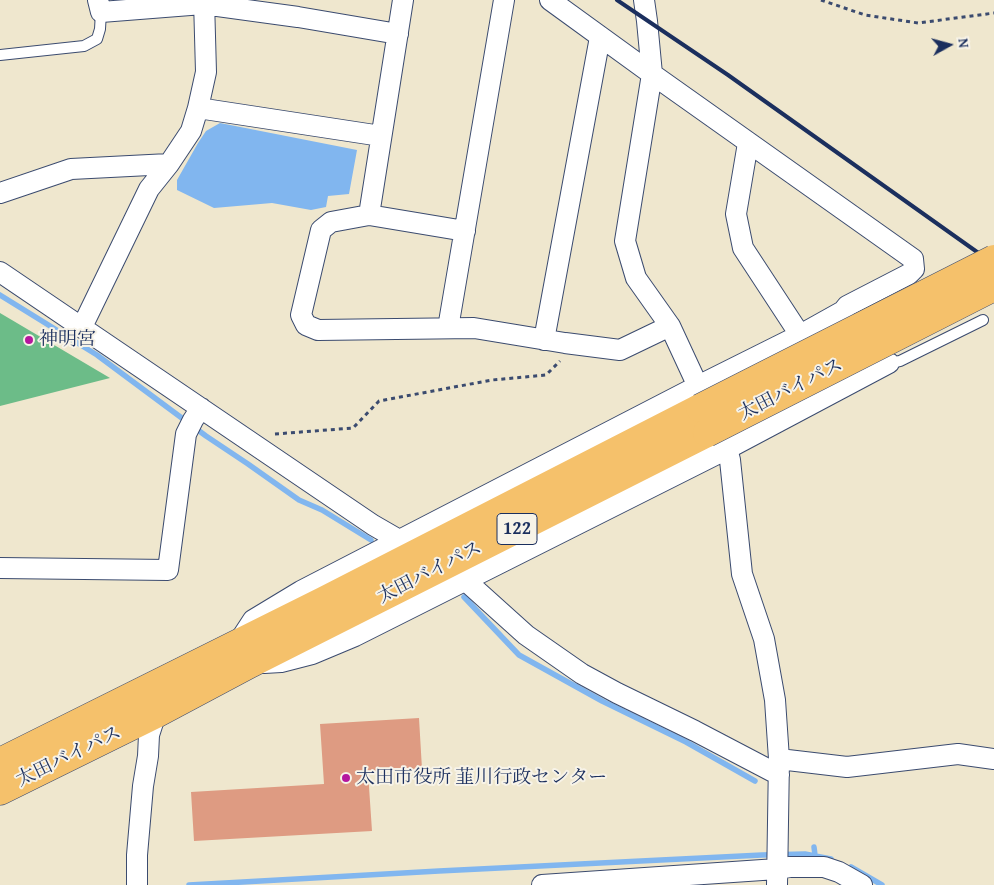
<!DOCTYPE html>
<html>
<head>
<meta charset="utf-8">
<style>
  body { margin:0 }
  #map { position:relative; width:994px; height:885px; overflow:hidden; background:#efe7ce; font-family:"Gentium Book Plus",serif }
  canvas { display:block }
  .north { position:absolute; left:924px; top:20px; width:50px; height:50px; -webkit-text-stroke:4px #f7f3e8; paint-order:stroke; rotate:83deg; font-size:14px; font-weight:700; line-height:20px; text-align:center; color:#1b2f5e }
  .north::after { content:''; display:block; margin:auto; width:18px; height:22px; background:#1b2f5e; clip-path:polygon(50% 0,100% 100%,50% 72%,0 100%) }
</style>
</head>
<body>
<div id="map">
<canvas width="994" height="885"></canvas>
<div class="north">N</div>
</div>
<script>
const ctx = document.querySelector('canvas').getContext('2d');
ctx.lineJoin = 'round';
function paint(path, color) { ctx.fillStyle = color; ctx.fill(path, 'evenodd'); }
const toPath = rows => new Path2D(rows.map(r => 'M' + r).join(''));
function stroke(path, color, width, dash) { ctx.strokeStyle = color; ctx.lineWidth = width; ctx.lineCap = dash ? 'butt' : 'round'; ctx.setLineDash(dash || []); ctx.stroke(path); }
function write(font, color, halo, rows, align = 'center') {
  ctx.font = font + ' "Gentium Book Plus","Noto Serif JP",serif'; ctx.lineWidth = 4; ctx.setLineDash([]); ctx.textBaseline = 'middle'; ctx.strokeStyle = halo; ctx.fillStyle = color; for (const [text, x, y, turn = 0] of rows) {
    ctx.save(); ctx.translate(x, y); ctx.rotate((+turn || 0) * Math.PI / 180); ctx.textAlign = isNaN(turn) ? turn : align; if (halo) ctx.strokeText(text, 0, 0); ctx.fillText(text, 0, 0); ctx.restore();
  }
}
const forest = toPath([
  [0,313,110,378,0,406]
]);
const water = toPath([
  [220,123,357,150,349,194,328,196,326,207,311,210,272,203,214,208,177,190,177,180,198,143,206,131]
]);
const stream = toPath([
  [0,295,97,355,206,436,248,464,299,500,322,510,371,540],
  [464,597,519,655,602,701,686,742,755,781],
  [814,847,815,855],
  [851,867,882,885],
  [189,885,439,871,762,855,805,854,831,859]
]);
const building = toPath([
  [419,718,422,769,368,772,372,831,194,841,191,792,324,784,320,724]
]);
const path = toPath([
  [821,0,865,15,918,23,994,13],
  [275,434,353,428,379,401,492,380,546,375,560,361]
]);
const lane = toPath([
  [0,55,84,46,97,39,100,29,101,12],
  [889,363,900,361,983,320]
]);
const street = toPath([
  [98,0,101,12,203,4,298,17,398,34],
  [644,0,647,21,652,74,625,241,636,278,670,326,727,449,730,460,742,574,764,639,775,700,779,759,777,885],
  [198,108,381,136],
  [748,143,736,214,743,248,800,335],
  [0,193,71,169,169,164],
  [369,215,403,0],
  [465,231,369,215,331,222,321,230,301,315,306,325,318,330,474,328,565,343,620,350,670,326],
  [0,272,373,525,399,540],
  [82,327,149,189,169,164,191,131,198,108,206,72,204,0],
  [448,328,504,0],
  [544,340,600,37],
  [0,568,168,570,186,434,193,420,201,408],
  [466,581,526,635,582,674,617,693,695,731,779,775],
  [238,643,253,620,301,591,698,386,800,335,843,311,847,306,909,274,914,269,913,259,652,74,550,0],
  [264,663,281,662,312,654,355,636,727,449,889,363],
  [779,759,847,767,958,754,994,759],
  [137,885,137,855,143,786,148,756,149,735,158,707],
  [542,885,777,869,790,867,824,867,839,872,862,885]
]);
const highway = toPath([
  [0,762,325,600,700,408],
  [0,791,156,714,248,665,707,433]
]);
const rail = toPath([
  [617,0,728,75,994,264]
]);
const highwayBridge = toPath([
  [700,408,994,259],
  [707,433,994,287]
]);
const markers = [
  [29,340,5,"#b5179e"],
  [346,778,5,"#b5179e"]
];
const shields = [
  [517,529,40]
];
const shieldNames = [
  ["122",517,529]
];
const poiNames = [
  ["神明宮",39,340],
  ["太田市役所 韮川行政センター",356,778]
];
const streetNames = [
  ["太田バイパス",791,390,-27],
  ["太田バイパス",430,573,-27],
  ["太田バイパス",69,757,-26]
];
paint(forest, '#6cbc88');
paint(water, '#81b6ef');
stroke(stream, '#81b6ef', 5.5);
paint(building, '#de9b82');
stroke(lane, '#3b4b6f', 12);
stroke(street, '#3b4b6f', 22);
stroke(highway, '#3b4b6f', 29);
stroke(path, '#3b4b6f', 3, [4, 4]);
stroke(lane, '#fff', 10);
stroke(street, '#fff', 20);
stroke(highway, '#f5c16b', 28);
stroke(rail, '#1b2f5e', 4);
stroke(highwayBridge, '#3b4b6f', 29, []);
stroke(highwayBridge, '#f5c16b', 28);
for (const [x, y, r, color] of markers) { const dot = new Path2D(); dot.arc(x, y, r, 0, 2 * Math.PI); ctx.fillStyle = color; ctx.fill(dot); stroke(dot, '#f7f3e8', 2); }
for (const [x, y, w] of shields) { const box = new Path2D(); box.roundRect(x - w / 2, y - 15.5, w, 31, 4); ctx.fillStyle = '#f7f3e8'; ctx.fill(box); stroke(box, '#1b2f5e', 1); }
write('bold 18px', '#1b2f5e', null, shieldNames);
write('19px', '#1b2f5e', '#f7f3e8', poiNames, 'left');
write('19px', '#1b2f5e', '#f7f3e8', streetNames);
</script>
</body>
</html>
